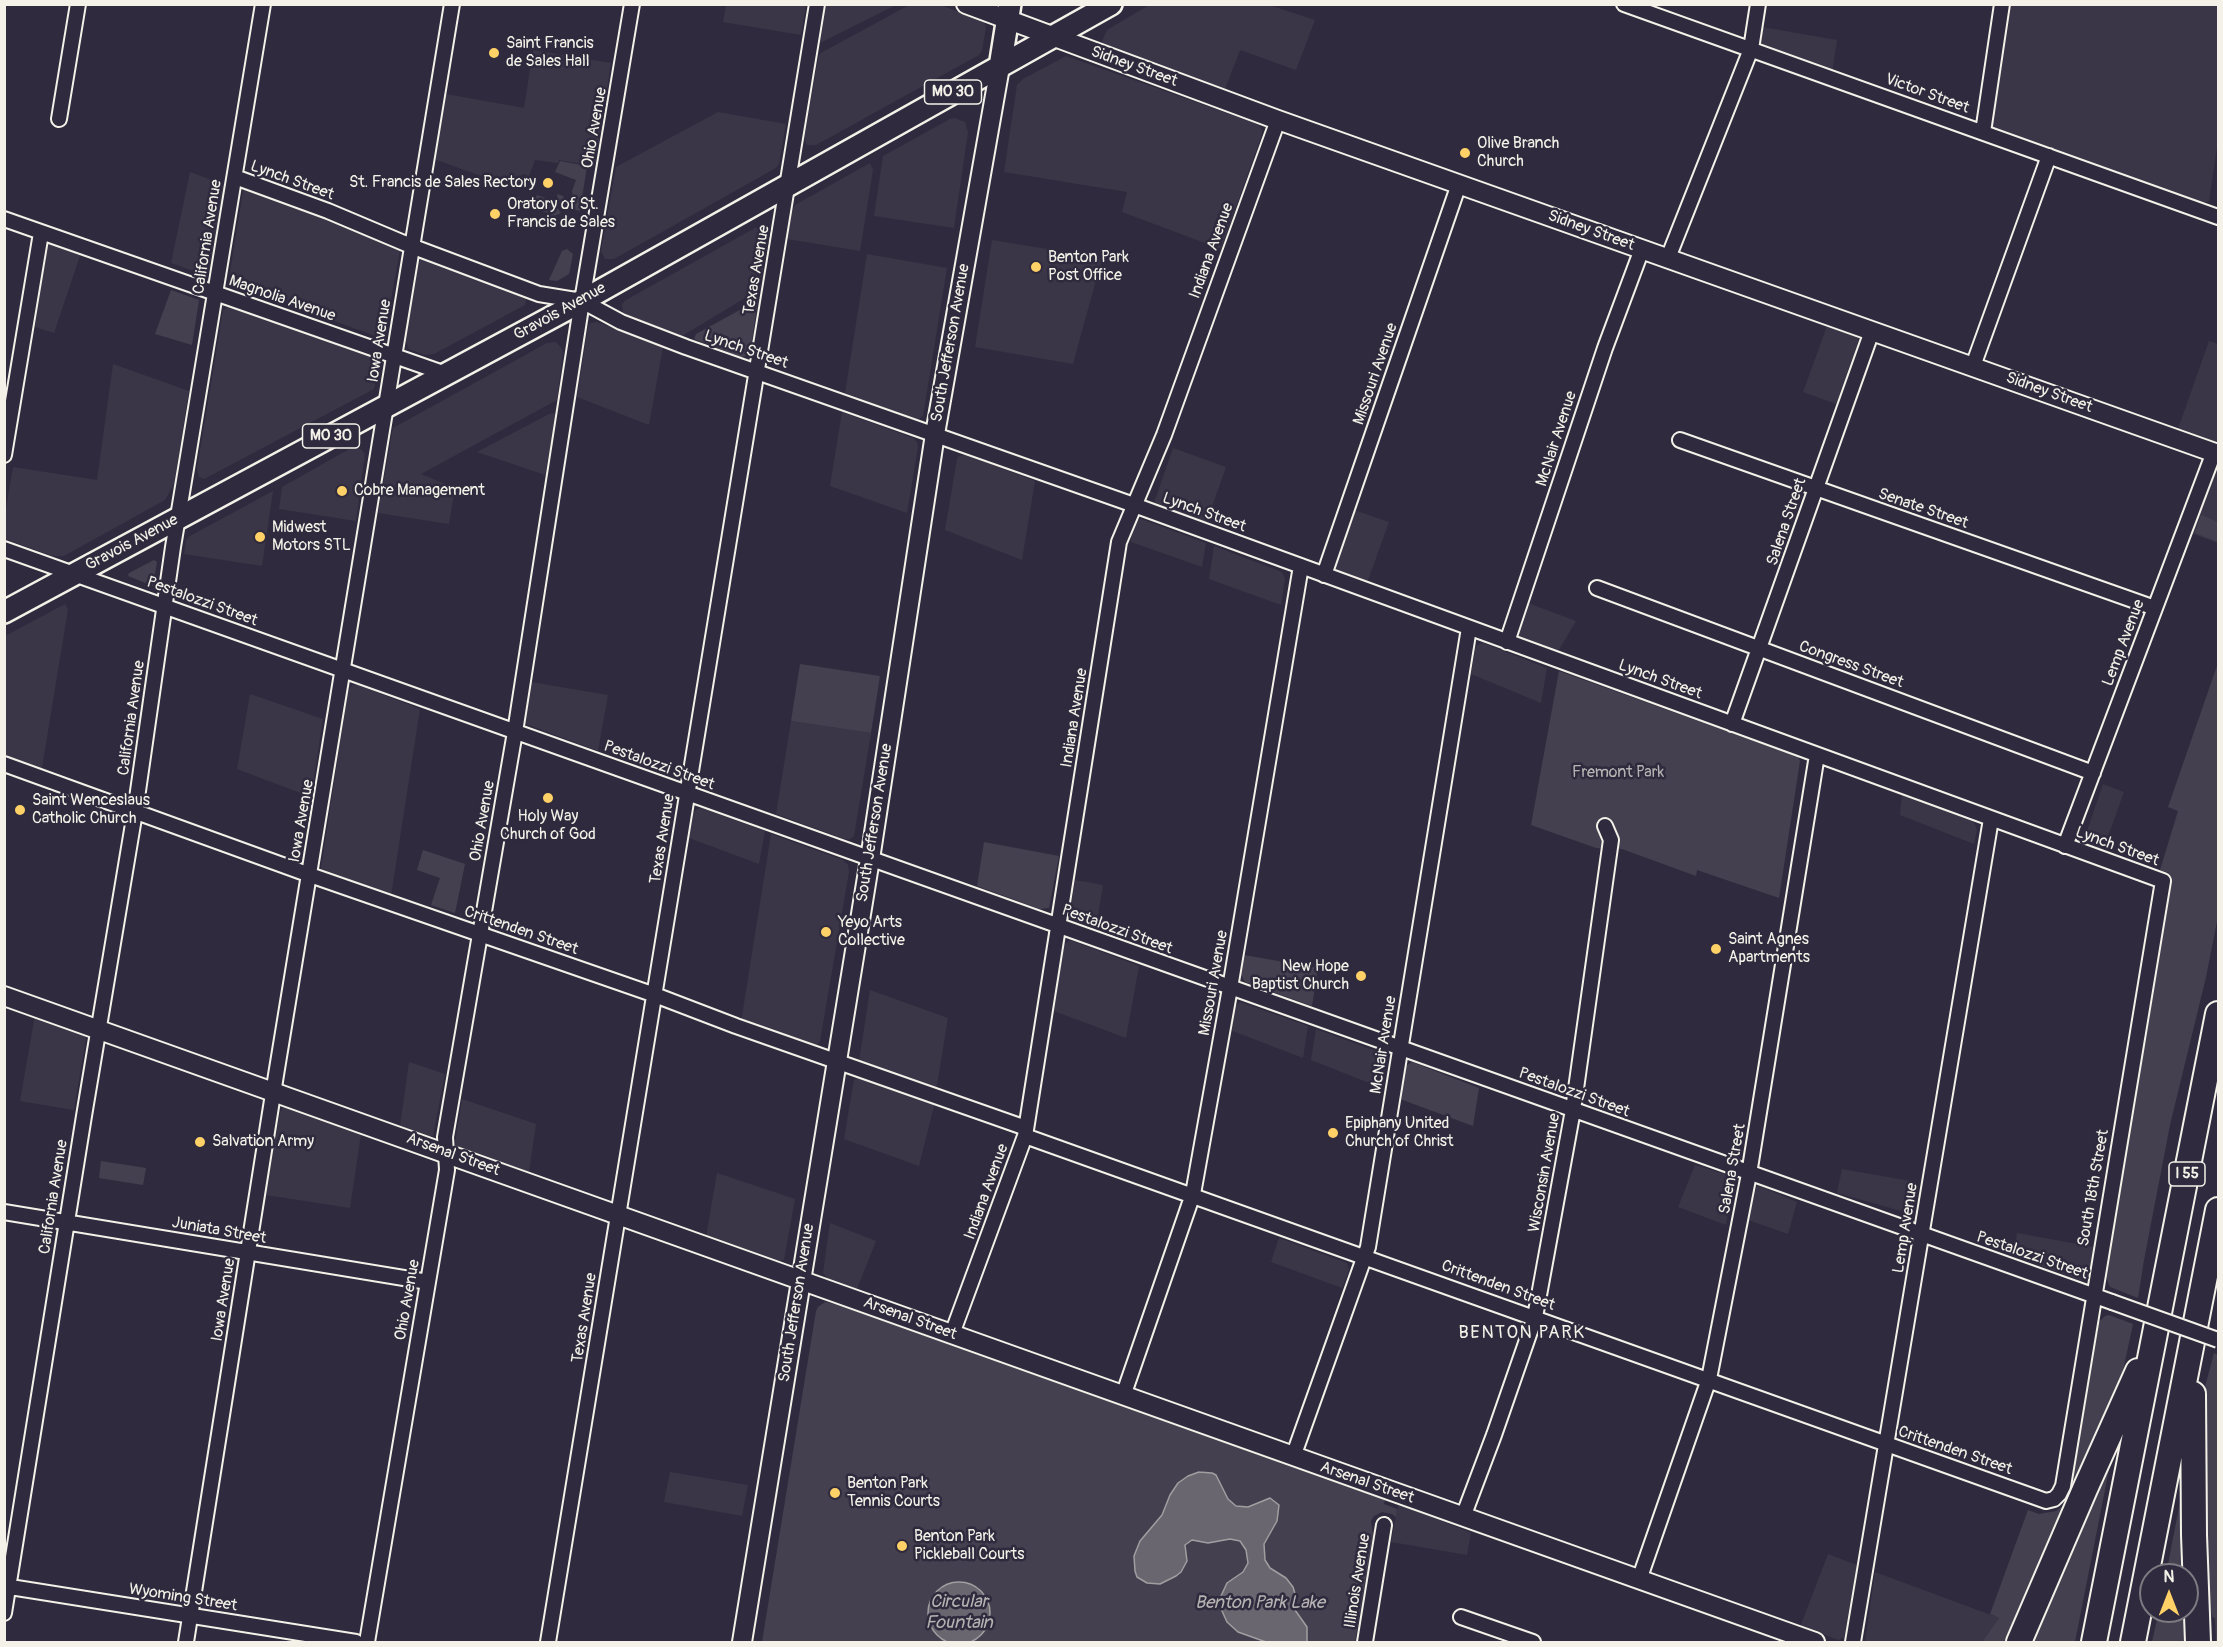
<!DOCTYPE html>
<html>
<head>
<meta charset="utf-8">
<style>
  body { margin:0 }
  #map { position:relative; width:2223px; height:1647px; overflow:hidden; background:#2f2a3d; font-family:Pangolin,sans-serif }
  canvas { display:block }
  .frame { position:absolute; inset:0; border:6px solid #f4f1e8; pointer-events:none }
  .north { position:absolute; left:2139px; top:1563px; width:60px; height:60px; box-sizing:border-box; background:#2f2a3d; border:2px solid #7e7a81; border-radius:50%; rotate:0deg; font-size:16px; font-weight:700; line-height:24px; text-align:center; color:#f4f1e8 }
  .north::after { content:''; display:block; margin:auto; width:21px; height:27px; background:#ffd166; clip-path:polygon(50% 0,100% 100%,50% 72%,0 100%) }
</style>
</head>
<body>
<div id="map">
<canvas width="2223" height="1647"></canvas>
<div class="frame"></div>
<div class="north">N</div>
</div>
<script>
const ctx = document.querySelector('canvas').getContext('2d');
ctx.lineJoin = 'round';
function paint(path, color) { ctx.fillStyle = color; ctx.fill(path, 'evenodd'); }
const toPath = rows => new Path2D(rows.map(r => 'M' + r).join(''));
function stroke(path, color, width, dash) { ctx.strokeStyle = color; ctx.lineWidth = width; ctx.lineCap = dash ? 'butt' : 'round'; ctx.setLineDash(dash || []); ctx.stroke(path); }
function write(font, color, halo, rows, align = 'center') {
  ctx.font = font + ' Pangolin,sans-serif'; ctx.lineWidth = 5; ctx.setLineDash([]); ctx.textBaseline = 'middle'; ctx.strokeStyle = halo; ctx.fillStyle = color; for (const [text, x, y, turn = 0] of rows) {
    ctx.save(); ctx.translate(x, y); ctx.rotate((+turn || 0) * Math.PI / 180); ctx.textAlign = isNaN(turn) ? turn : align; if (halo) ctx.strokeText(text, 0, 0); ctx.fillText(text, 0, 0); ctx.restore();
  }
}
const built = toPath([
  [726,5,806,5,801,35,723,22],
  [826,5,826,4,896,5,820,43],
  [909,5,940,5,984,21,986,28,982,50,979,55,816,145,807,145,804,138,819,54],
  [1149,5,1269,5,1315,20,1296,70,1240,50,1224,92,1107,48,1104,46,1102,41,1107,30],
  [2009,5,2218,5,2218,141,2209,201,2201,204,1995,131,1990,125],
  [1762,27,1837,40,1832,73,1762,48,1759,43],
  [533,50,611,63,595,166,559,160,558,163,535,160,529,176,522,174,517,189,434,159,446,94,524,108],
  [1066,56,1235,116,1257,120,1262,131,1261,137,1221,249,1122,212,1127,192,1004,172,1017,85,1023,79],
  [718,112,786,124,779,164,776,168,614,259,605,259,601,251,616,167],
  [955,118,965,122,968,132,954,228,874,216,883,156,950,119],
  [870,163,873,170,860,251,787,239,792,211,795,205],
  [190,172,225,185,211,269,209,273,204,275,171,263],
  [244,186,401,245,385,333,382,336,378,337,230,283,229,278],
  [755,228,764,229,768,238,760,289,682,336,623,313,622,304,626,300],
  [992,240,1102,258,1073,364,975,347],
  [55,244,81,253,54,333,35,327,47,249,49,245],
  [867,254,947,268,923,416,919,419,914,420,845,393],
  [420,260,426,260,524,296,526,299,525,305,434,354,425,355,409,349,405,339,417,264],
  [231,306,378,358,380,365,374,389,204,479,199,477,197,469,223,310],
  [597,322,663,347,649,425,577,397,588,327,590,323],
  [1827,326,1854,335,1858,338,1858,342,1836,404,1803,392],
  [2209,341,2218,344,2218,443,2178,429],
  [556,342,562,349,563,353,557,400,421,474,455,488,449,524,378,513,393,428,547,343],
  [113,364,189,391,174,484,165,500,64,556,53,556,5,539,5,514,13,467,97,480],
  [842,412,913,438,917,442,918,447,907,513,830,486],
  [556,413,545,475,477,452,549,414],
  [353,447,361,449,365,454,356,521,279,509,282,487],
  [1173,448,1226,467,1206,524,1157,507,1154,503],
  [966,455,1035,481,1022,560,945,530,957,459,959,456],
  [2218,466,2218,543,2191,533,2213,472],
  [273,491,262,566,184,554,186,540,190,536],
  [1354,510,1389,522,1367,583,1339,574,1336,570],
  [1141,519,1206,543,1202,567,1131,542,1133,523],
  [1214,546,1282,572,1285,579,1281,605,1209,579],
  [1528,603,1576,621,1557,653,1520,639,1518,634],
  [65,604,68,609,42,768,39,770,5,758,5,636],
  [1483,643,1547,668,1541,703,1471,674,1475,649,1477,645],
  [531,682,608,695,598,751,526,724,524,720],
  [352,685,358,685,420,709,391,896,324,872,321,868,348,691],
  [250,694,323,719,311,797,237,769],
  [791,721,871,733,855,830,854,836,850,839,844,839,776,814],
  [2103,784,2124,792,2103,850,2086,843,2084,840],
  [1902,794,1974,822,1977,830,1974,844,1900,815],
  [702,808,765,831,759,864,689,838,693,814,697,809],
  [771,834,843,860,848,865,849,872,820,1041,817,1045,812,1046,741,1022],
  [1075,880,1103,885,1096,928,1075,921,1071,917,1070,913],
  [1070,940,1139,966,1126,1038,1054,1011,1064,945],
  [870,990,948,1018,936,1091,862,1064,859,1061],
  [1240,1002,1308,1026,1303,1058,1230,1030,1234,1007],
  [35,1015,83,1034,86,1038,74,1110,20,1101],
  [1316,1029,1384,1054,1387,1057,1382,1088,1311,1060],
  [409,1062,445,1074,433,1136,427,1137,400,1126],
  [860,1076,935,1102,919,1166,844,1139,854,1080],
  [462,1099,536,1124,529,1172,457,1147,455,1143],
  [290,1107,361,1134,350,1208,266,1195,280,1112,283,1108],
  [1695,1165,1734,1177,1726,1225,1678,1207],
  [1842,1169,1916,1182,1912,1214,1837,1193],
  [717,1173,795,1199,784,1260,777,1261,706,1237],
  [1757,1185,1797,1202,1788,1234,1748,1220],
  [830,1223,876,1241,857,1289,828,1279,823,1273],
  [2017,1233,2094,1247,2089,1278,2082,1281,2014,1256],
  [1279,1238,1347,1263,1349,1270,1342,1288,1271,1262],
  [670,1472,748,1485,742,1516,664,1502],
  [1403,1505,1471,1533,1467,1555,1391,1542,1398,1506],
  [1828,1554,1857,1565,1844,1637,1839,1640,1800,1627],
  [1875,1572,1999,1618,1982,1642,1865,1642]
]);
const green = toPath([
  [560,161,587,166,580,211,568,208,558,201,557,194,563,196,565,200,573,198,572,191,576,180,555,172],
  [537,195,552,200,561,213,552,217,547,215,548,213,512,201,515,196,534,202],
  [567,249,573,254,569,274,557,281,549,280,562,251],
  [171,290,199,300,192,345,155,334],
  [758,300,750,353,747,356,741,357,694,339,696,334],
  [2201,515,2218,522,2218,542,2195,533],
  [154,560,157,562,153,586,128,576,129,573],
  [2218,663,2218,916,2206,977,2170,1125,2144,1260,2138,1298,2110,1287,2106,1277,2168,882,2169,873,2160,870,2178,811,2168,807],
  [800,664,880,676,871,733,791,721],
  [1559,671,1798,757,1800,761,1779,898,1697,870,1696,876,1622,849,1596,848,1531,825],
  [984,842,1059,856,1049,908,1040,909,977,886],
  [423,850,465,864,455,913,431,905,440,878,417,870],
  [1244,955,1318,968,1312,1006,1245,982,1241,975],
  [1412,1062,1479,1088,1473,1126,1400,1099,1406,1066],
  [101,1161,146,1168,143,1185,99,1178],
  [825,1302,838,1305,1385,1500,1384,1504,1397,1509,1396,1517,1392,1514,1382,1512,1374,1516,1371,1521,1373,1535,1355,1642,762,1642,816,1311,818,1307],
  [2109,1315,2133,1324,2121,1380,2119,1382,2112,1402,2008,1642,1982,1642,1999,1618,1990,1614,2028,1510,2039,1514,2056,1511,2063,1506,2068,1497,2099,1322,2105,1316],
  [2214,1353,2218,1355,2218,1642,2216,1642,2215,1618,2212,1617,2205,1583,2202,1398],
  [2114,1444,2075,1642,2029,1642],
  [2188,1460,2193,1642,2152,1642,2159,1611,2187,1611,2187,1575,2166,1575]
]);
const water = toPath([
  [1199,1472,1212,1473,1216,1475,1228,1499,1236,1506,1248,1507,1270,1498,1279,1505,1277,1521,1264,1544,1265,1560,1270,1568,1286,1578,1293,1587,1296,1597,1295,1610,1307,1627,1307,1642,1266,1642,1238,1632,1227,1622,1222,1611,1221,1596,1227,1583,1243,1572,1248,1563,1246,1550,1240,1541,1230,1539,1208,1543,1192,1540,1185,1545,1187,1561,1181,1572,1176,1576,1160,1584,1147,1583,1137,1577,1135,1571,1134,1556,1140,1541,1162,1515,1170,1495,1178,1483,1188,1476,1199,1472],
  '928 1613a31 31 0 1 1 62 0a31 31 0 1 1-62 0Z'
]);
const street = toPath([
  [1624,4,2218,217],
  [59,119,78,4],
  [1983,132,2002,4],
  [235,177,328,211,411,246,539,294,582,301,621,322,686,347,1134,505,2163,881,2063,1486,2059,1494,2054,1499,2046,1501,1025,1136],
  [4,219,446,374],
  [1668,258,1751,49,1758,4],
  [1973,366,2049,156],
  [1680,440,2155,608],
  [4,455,41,233],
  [4,549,2112,1302],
  [1324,575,1459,184],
  [1597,588,2093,773],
  [1507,642,1605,348,1642,249],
  [1732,724,1872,331],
  [4,764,310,875,655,995,736,1026,1026,1128],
  [2065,846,2214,452],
  [4,1212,428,1282],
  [952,1334,1025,1136,1119,542,1164,435,1278,120],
  [1123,1396,1193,1194,1230,988,1301,566],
  [1293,1457,1368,1247,1469,628],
  [1463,1517,1494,1435,1535,1317,1573,1110,1611,840,1605,826],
  [1639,1580,1709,1379,1749,1174,1817,755],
  [4,1586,356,1642],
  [4,1613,84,1116,135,812,173,547,263,4],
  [1461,1617,1533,1642],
  [186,1642,276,1075,452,4],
  [367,1642,447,1170,445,1137,515,732,582,301,632,4],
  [548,1642,817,4],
  [1365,1642,1384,1525],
  [1853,1642,1991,819]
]);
const secondary = toPath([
  [966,4,1278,120,2218,454],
  [4,996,1815,1642],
  [742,1642,870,859,935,434,1000,67]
]);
const primary = toPath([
  [1000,67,1010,4],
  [4,612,582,301,1111,4]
]);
const highway = toPath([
  [2193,1394,2194,1535,2198,1642],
  [2019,1642,2085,1489,2138,1371],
  [2094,1642,2218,1014],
  [2133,1642,2218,1210]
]);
const streetBridge = toPath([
  [2112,1302,2218,1340]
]);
const markers = [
  [494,53,6,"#ffd166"],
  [1465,153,6,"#ffd166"],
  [548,183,6,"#ffd166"],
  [495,214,6,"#ffd166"],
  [1036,267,6,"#ffd166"],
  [342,491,6,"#ffd166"],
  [260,537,6,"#ffd166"],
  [548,798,6,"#ffd166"],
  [20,810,6,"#ffd166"],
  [826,932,6,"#ffd166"],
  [1716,949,6,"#ffd166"],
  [1361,976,6,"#ffd166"],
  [1333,1133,6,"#ffd166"],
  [200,1142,6,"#ffd166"],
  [835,1493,6,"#ffd166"],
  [902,1546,6,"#ffd166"]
];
const shields = [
  [953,92,57],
  [331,436,57],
  [2187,1174,36]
];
const shieldNames = [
  ["MO 30",953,92],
  ["MO 30",331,436],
  ["I 55",2187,1174]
];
const poiNames = [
  ["Saint Francis",506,44],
  ["de Sales Hall",506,62],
  ["Olive Branch",1477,144],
  ["Church",1477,162],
  ["St. Francis de Sales Rectory",536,183,"right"],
  ["Oratory of St.",507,205],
  ["Francis de Sales",507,223],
  ["Benton Park",1048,258],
  ["Post Office",1048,276],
  ["Cobre Management",354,491],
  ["Midwest",272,528],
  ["Motors STL",272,546],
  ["Saint Wenceslaus",32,801],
  ["Catholic Church",32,819],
  ["Holy Way",548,817,"center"],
  ["Church of God",548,835,"center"],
  ["Yeyo Arts",838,923],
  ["Collective",838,941],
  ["Saint Agnes",1728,940],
  ["Apartments",1728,958],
  ["New Hope",1349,967,"right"],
  ["Baptist Church",1349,985,"right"],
  ["Epiphany United",1345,1124],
  ["Church of Christ",1345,1142],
  ["Salvation Army",212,1142],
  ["Benton Park",847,1484],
  ["Tennis Courts",847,1502],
  ["Benton Park",914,1537],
  ["Pickleball Courts",914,1555]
];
const streetNames = [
  ["Sidney Street",1134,67,20],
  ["Victor Street",1927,94,20],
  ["Ohio Avenue",595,128,-80],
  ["Lynch Street",292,181,20],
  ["Sidney Street",1591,231,20],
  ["California Avenue",208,237,-81],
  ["Indiana Avenue",1212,251,-70],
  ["Texas Avenue",757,270,-80],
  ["Magnolia Avenue",282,299,19],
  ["Gravois Avenue",560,312,-29],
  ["Iowa Avenue",380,341,-81],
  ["South Jefferson Avenue",951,343,-80],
  ["Lynch Street",746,350,19],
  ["Missouri Avenue",1376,374,-71],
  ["Sidney Street",2049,393,20],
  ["McNair Avenue",1557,439,-72],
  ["Senate Street",1923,509,19],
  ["Lynch Street",1204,513,20],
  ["Salena Street",1787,522,-71],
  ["Gravois Avenue",132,543,-28],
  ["Pestalozzi Street",202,602,20],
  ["Lemp Avenue",2124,643,-69],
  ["Congress Street",1851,665,20],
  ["Lynch Street",1660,680,20],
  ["California Avenue",132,718,-82],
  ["Indiana Avenue",1075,718,-81],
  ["Pestalozzi Street",659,766,20],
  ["Iowa Avenue",302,821,-80],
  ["Ohio Avenue",483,821,-80],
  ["South Jefferson Avenue",875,823,-81],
  ["Texas Avenue",663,839,-81],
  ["Lynch Street",2117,847,20],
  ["Pestalozzi Street",1117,930,20],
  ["Crittenden Street",521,931,19],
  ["Missouri Avenue",1214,983,-80],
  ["McNair Avenue",1384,1045,-81],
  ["Pestalozzi Street",1574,1093,20],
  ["Arsenal Street",453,1155,20],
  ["Salena Street",1733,1169,-80],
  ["Wisconsin Avenue",1545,1173,-80],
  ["South 18th Street",2094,1188,-80],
  ["Indiana Avenue",987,1192,-70],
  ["California Avenue",54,1197,-81],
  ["Lemp Avenue",1906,1228,-81],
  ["Juniata Street",219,1231,10],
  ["Pestalozzi Street",2032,1256,19],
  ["Crittenden Street",1498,1286,20],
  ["Iowa Avenue",224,1300,-81],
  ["Ohio Avenue",408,1300,-80],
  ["South Jefferson Avenue",797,1303,-81],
  ["Texas Avenue",585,1318,-81],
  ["Arsenal Street",910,1319,20],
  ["Crittenden Street",1955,1451,19],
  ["Arsenal Street",1367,1483,19],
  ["Illinois Avenue",1358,1581,-81],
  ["Wyoming Street",183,1598,9]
];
const parkNames = [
  ["Fremont Park",1618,773]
];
const neighbourhoodNames = [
  ["BENTON PARK",1522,1333]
];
const waterNames = [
  ["Circular",959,1602],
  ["Fountain",959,1623],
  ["Benton Park Lake",1260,1603]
];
paint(built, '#3b3647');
paint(green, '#454050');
paint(water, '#6a6670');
stroke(water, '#a19ea0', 1.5);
stroke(street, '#f4f1e8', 18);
stroke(secondary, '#f4f1e8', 22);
stroke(primary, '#f4f1e8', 26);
stroke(highway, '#f4f1e8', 28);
stroke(street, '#2f2a3d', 14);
stroke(secondary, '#2f2a3d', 18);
stroke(primary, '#2f2a3d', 21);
stroke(highway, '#2f2a3d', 24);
stroke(streetBridge, '#f4f1e8', 18, []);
stroke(streetBridge, '#2f2a3d', 14);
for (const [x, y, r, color] of markers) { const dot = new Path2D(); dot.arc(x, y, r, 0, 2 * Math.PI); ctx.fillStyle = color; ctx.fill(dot); stroke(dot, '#2f2a3d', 2); }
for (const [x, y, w] of shields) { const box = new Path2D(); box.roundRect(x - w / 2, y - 12, w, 24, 4.5); ctx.fillStyle = '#2f2a3d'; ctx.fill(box); stroke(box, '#f4f1e8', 1.5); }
write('bold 15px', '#f4f1e8', null, shieldNames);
write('16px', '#f4f1e8', '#2f2a3d', poiNames, 'left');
write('16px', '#f4f1e8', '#2f2a3d', streetNames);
write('16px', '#b7b3b3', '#2f2a3d', parkNames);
ctx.letterSpacing = '1.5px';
write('18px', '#f4f1e8', '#2f2a3d', neighbourhoodNames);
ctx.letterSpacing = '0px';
write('italic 18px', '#b6b2b2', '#2f2a3d', waterNames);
</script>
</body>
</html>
